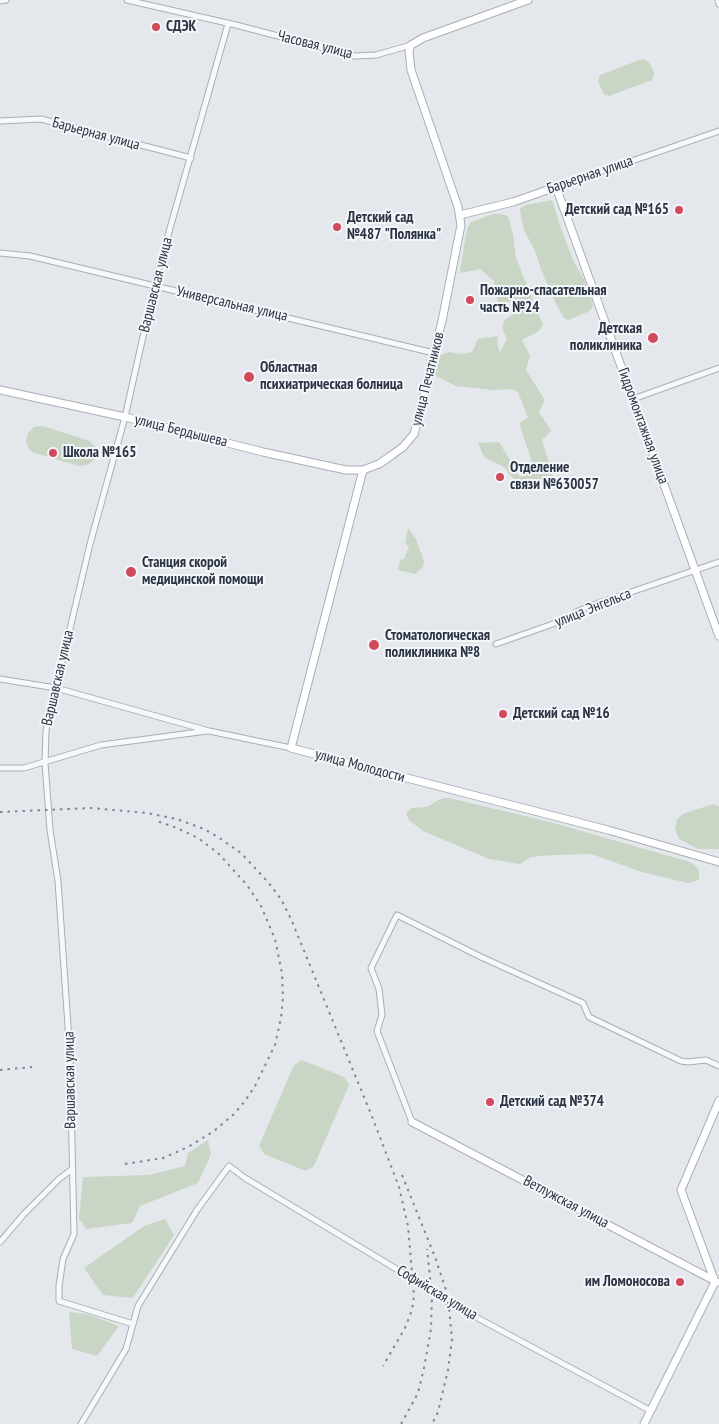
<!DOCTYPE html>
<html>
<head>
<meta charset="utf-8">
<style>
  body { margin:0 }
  canvas { display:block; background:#e4e7ec }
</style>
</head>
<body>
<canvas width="719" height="1424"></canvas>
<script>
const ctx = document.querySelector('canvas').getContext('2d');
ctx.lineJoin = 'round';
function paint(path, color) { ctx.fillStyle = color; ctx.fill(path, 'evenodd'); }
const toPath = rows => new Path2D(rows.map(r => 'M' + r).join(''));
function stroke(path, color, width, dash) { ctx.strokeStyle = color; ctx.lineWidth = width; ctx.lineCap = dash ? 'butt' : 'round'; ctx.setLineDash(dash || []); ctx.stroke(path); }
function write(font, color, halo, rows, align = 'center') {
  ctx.font = font + ' "PT Sans Narrow",sans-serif'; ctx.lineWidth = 4; ctx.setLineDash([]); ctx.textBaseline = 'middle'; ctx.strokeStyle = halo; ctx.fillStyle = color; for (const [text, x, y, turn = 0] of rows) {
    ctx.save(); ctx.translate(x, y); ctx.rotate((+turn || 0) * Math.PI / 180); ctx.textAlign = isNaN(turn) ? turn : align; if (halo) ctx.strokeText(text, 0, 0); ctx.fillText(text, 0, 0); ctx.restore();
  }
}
const green = toPath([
  [642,59,646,60,650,64,654,73,652,80,609,96,604,94,598,82,600,75],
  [552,200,561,228,573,260,586,283,593,305,590,311,568,320,564,318,556,304,542,272,535,251,524,230,521,216,520,208,526,205],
  [493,214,500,214,508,216,513,234,516,258,543,325,539,331,522,340,530,356,526,370,545,400,539,412,551,431,542,440,553,475,543,481,518,489,516,482,504,467,484,457,478,443,499,442,520,477,535,471,519,423,528,418,518,392,511,389,493,390,456,386,432,374,433,365,440,355,450,352,461,354,472,352,478,339,498,336,497,343,500,352,507,339,502,328,505,320,518,311,515,300,498,305,494,281,480,269,461,273,460,270,467,229,471,222],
  [43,426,90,441,95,447,95,456,94,460,87,465,79,466,32,452,29,449,26,441,28,433,34,427],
  [408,528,416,539,424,561,423,567,415,574,398,570,400,560,404,559,409,546,405,543],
  [449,798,550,822,690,862,699,869,699,880,688,883,642,872,591,854,553,855,531,857,520,864,489,859,423,831,410,821,406,814,411,808,427,807,440,799],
  [713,804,719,806,719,849,698,849,679,839,675,828,677,819,683,814],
  [302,1060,344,1077,349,1085,314,1166,306,1171,264,1154,259,1146,294,1065],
  [208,1140,211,1154,198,1183,140,1206,132,1223,86,1229,79,1218,83,1177,149,1175,185,1166,188,1153],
  [165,1219,174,1235,133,1298,103,1295,84,1268,144,1226],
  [69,1312,87,1314,119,1326,97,1356,72,1349]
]);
const street = toPath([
  [127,0,236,25,354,56,376,55,411,45],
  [718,0,719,4],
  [0,1,6,0],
  [0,121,41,119,191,158],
  [556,187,719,131],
  [0,253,30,256,434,353],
  [633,399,719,368],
  [496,644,567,619,576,612,590,606,719,562],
  [0,679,56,688,209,731,291,748],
  [0,768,24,768,101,745,207,731],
  [412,1122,377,1031,382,1015,379,989,371,968,397,915,481,957,583,1003,589,1017,681,1061,688,1062,706,1060,719,1066],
  [0,1242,24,1214,59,1179,71,1170],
  [133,1324,59,1301,59,1286,63,1259,74,1234,70,1055,58,881,50,830,45,763,46,731,49,711,56,688,90,544,125,417,157,274,228,24],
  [81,1424,126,1349,138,1306,197,1210,229,1166,245,1178,413,1279,446,1301,651,1411]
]);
const secondary = toPath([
  [460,215,513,202,556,187,719,636],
  [0,390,125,417,263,452,346,470,363,470,379,464,392,455,403,447,414,434,417,423,442,321,461,225,458,207,411,70,409,51,411,45,423,38,528,0],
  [363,470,291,748,608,830,719,862],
  [412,1122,717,1282],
  [644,1424,715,1282,681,1190,719,1101]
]);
const rail = toPath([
  [0,812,91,808,147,813,177,819,204,829,218,837,241,853,268,882,281,899,291,919,373,1119,399,1187,408,1226,414,1296,412,1310,405,1328,383,1366],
  [0,1070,32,1067],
  [125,1164,163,1158,188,1147,214,1131,234,1114,245,1101,255,1086,275,1045,281,1018,283,997,282,973,275,939,261,906,247,885,218,853,198,838,177,828,157,821],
  [402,1175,435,1257,446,1290,449,1308,452,1339,448,1370,438,1412,432,1424],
  [401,1424,418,1393,424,1368,431,1329,432,1296,427,1249]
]);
const markers = [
  [156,27,5,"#d1495b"],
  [679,210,5,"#d1495b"],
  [337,227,5,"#d1495b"],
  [470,300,5,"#d1495b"],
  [653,338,6,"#d1495b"],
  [249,377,6,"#d1495b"],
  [53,453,5,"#d1495b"],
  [500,477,5,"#d1495b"],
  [131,572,6,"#d1495b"],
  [374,645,6,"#d1495b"],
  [503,714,5,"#d1495b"],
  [490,1102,5,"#d1495b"],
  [680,1282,5,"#d1495b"]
];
const poiNames = [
  ["СДЭК",166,27],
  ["Детский сад №165",669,210,"right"],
  ["Детский сад",347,218],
  ["№487 \"Полянка\"",347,235],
  ["Пожарно-спасательная",480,291],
  ["часть №24",480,308],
  ["Детская",642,329,"right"],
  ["поликлиника",642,346,"right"],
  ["Областная",260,368],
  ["психиатрическая болница",260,385],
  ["Школа №165",63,453],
  ["Отделение",510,468],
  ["связи №630057",510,485],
  ["Станция скорой",142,563],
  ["медицинской помощи",142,580],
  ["Стоматологическая",385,636],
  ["поликлиника №8",385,653],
  ["Детский сад №16",513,714],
  ["Детский сад №374",500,1102],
  ["им Ломоносова",670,1282,"right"]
];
const streetNames = [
  ["Часовая улица",315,45,14],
  ["Барьерная улица",96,134,15],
  ["Барьерная улица",590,175,-19],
  ["Варшавская улица",156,285,-76],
  ["Универсальная улица",232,304,13],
  ["улица Печатников",428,379,-76],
  ["Гидромонтажная улица",643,426,70],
  ["улица Бердышева",181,431,14],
  ["улица Энгельса",593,608,-22],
  ["Варшавская улица",58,678,-77],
  ["улица Молодости",360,766,15],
  ["Варшавская улица",70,1080,-91],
  ["Ветлужская улица",566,1202,28],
  ["Софийская улица",437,1293,31]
];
paint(green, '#c9d6c5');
stroke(street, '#a9aeb7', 7);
stroke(secondary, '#a9aeb7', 9);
stroke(street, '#f7f8fa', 5);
stroke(secondary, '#fff', 7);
stroke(rail, '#7d8696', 2, [2.5, 5]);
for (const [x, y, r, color] of markers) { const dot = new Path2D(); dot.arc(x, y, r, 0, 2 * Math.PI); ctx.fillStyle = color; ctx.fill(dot); stroke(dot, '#f4f6f9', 2); }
write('bold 15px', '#2b3445', '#f4f6f9', poiNames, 'left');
write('15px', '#2b3445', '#f4f6f9', streetNames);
</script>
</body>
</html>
